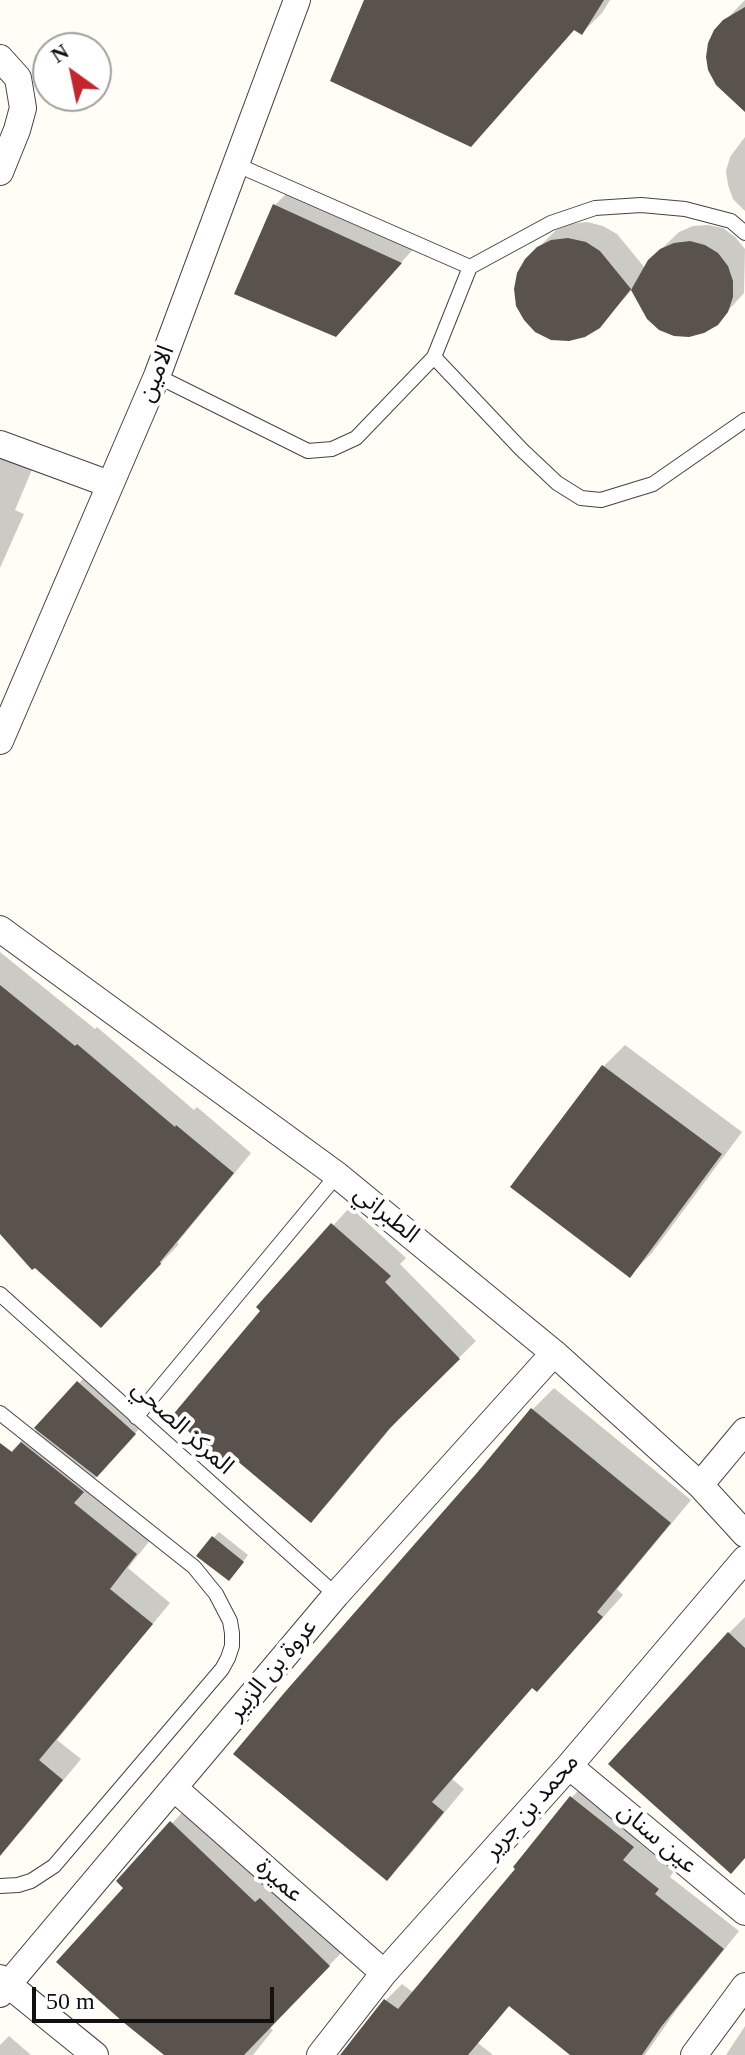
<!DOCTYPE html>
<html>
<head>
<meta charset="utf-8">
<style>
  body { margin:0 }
  #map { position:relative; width:745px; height:2055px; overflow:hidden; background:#fffdf5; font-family:"Times New Roman",serif }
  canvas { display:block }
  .north { position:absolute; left:32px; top:32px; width:80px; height:80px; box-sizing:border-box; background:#fff; border:2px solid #a0a0a0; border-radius:50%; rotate:327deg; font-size:22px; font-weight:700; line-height:32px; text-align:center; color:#111 }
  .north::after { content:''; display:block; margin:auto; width:28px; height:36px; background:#c4262e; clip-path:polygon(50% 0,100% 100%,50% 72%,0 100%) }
  .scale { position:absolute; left:32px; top:1987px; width:242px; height:36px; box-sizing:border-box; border:4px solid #111; border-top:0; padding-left:10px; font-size:24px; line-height:28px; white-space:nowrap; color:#111; -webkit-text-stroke:6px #fff; paint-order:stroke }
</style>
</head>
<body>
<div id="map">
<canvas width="745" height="2055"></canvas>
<div class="north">N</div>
<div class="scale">50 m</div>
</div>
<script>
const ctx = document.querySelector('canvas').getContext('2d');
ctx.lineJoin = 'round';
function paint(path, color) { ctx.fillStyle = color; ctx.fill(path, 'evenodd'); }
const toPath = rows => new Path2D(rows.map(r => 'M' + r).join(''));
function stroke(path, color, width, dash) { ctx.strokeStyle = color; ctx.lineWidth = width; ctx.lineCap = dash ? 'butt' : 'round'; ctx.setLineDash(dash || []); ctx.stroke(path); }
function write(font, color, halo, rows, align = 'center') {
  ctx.font = font + ' "Times New Roman","Noto Sans Arabic",serif'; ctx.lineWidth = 8; ctx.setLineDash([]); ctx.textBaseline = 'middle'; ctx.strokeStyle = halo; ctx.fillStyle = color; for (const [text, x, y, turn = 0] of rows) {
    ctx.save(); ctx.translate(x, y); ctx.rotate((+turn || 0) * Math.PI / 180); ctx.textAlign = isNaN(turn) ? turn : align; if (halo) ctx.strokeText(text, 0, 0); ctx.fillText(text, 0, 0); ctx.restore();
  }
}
const shadow = toPath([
  [366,0,610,0,602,13,582,33,576,28,491,124],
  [745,0,745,101,715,31],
  [745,137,745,211,733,199,728,185,726,171,730,157],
  [292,188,417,245,352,317,237,293,275,205],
  [587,222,603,226,617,234,645,268,649,261,679,232,693,226,708,225,723,228,735,237,745,249,744,293,717,323,633,289,599,326,526,260,556,230,570,224],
  [0,448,36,460,15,510,24,514,0,568],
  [0,952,95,1029,97,1027,194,1110,197,1107,251,1153,177,1243,179,1244,119,1307,0,1231],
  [625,1045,742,1132,651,1254,630,1275,512,1187,604,1066],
  [350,1207,406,1258,400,1264,476,1341,406,1410,328,1503,311,1520,263,1310,259,1307],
  [90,1371,146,1421,92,1482,155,1534,128,1568,170,1603,57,1740,81,1759,23,1829,4,1848,0,1845,0,1463,30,1432,32,1434,38,1428],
  [554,1388,691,1500,617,1589,623,1595,558,1668,537,1690,533,1687,452,1779,464,1789,408,1857,387,1878,478,1476,533,1409],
  [219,1532,248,1555,235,1573,213,1538],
  [745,1617,745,1857,729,1633],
  [588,1781,648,1829,638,1842,674,1871,670,1877,739,1931,677,2009,645,2055,573,2055,510,2005,478,2043,493,2055,343,2055,386,2000,402,1984,414,1993,518,1868,515,1866,572,1797],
  [189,1805,346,1948,269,2027,273,2030,253,2055,167,2055,126,1887,119,1881],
  [745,2026,745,2055,726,2055],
  [9,2036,31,2055,0,2055,0,2045]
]);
const building = toPath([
  [364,0,604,0,582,35,574,30,471,147,330,81],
  [745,7,745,112,716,85,708,70,706,57,708,43,714,30,723,20],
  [273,204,402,263,336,337,234,294],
  [568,238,586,242,600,251,631,289,600,328,585,337,569,341,551,340,535,332,524,320,516,306,514,289,517,273,525,259,537,247,551,240],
  [690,241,705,245,718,253,728,266,733,281,733,297,728,312,718,325,704,333,689,337,674,336,659,330,647,319,631,290,648,260,660,249,674,243],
  [0,985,75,1046,77,1044,175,1127,176,1125,234,1173,160,1262,161,1264,101,1328,35,1268,32,1270,0,1234],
  [602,1065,722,1154,630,1278,510,1187],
  [331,1223,391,1276,385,1282,460,1359,390,1428,311,1523,229,1454,224,1461,171,1417,260,1311,256,1307],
  [77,1381,136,1434,97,1477,34,1428],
  [531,1408,671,1523,597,1612,603,1617,537,1692,532,1688,432,1802,444,1812,387,1881,233,1754,285,1692,476,1474],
  [21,1442,84,1492,74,1503,137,1554,110,1589,153,1624,39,1760,63,1780,0,1856,0,1443,12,1452],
  [212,1536,244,1562,229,1581,196,1556],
  [728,1632,745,1648,745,1858,731,1874,608,1764],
  [570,1796,634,1847,623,1860,659,1889,655,1894,724,1949,661,2027,642,2055,570,2055,509,2006,468,2055,340,2055,384,1999,398,2009,515,1869,513,1867],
  [170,1821,255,1902,260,1898,330,1966,244,2055,164,2055,123,2022,56,1962,123,1888,116,1881]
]);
const lane = toPath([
  [470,267,551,223,595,208,641,205,685,209,731,221,745,233],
  [434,357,521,449,557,483,581,498,601,500,653,484,745,420],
  [157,376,308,451,332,449,356,438,434,357,470,267,235,164],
  [0,1294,336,1595],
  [0,1413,194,1567,216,1594,230,1621,232,1633,232,1646,228,1658,222,1669,54,1866,31,1881,18,1885,0,1886],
  [136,1417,337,1175]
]);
const street = toPath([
  [0,58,18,78,23,108,17,130,0,172],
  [0,444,109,484],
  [0,741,157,376,297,0],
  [0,929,337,1175,554,1353,700,1485,745,1534],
  [700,1485,745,1431],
  [569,1766,745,1912],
  [174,1788,384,1973],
  [0,1978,95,2055],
  [0,1994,336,1595,554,1353],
  [320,2055,384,1973,569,1766,745,1559],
  [694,2055,745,1986]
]);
const streetNames = [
  ["الامين",157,374,-68],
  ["الطبراني",386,1215,39],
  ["المركز الصحي",182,1428,42],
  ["عروة بن الزبير",273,1670,-50],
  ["محمد بن جرير",532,1807,-49],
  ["عين سنان",657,1839,40],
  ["عميرة",279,1881,41]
];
paint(shadow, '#0003');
paint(building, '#5a524d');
stroke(lane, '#444', 16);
stroke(street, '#444', 28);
stroke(lane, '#fff', 14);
stroke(street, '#fff', 26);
write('24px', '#111', '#fff', streetNames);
</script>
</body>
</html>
